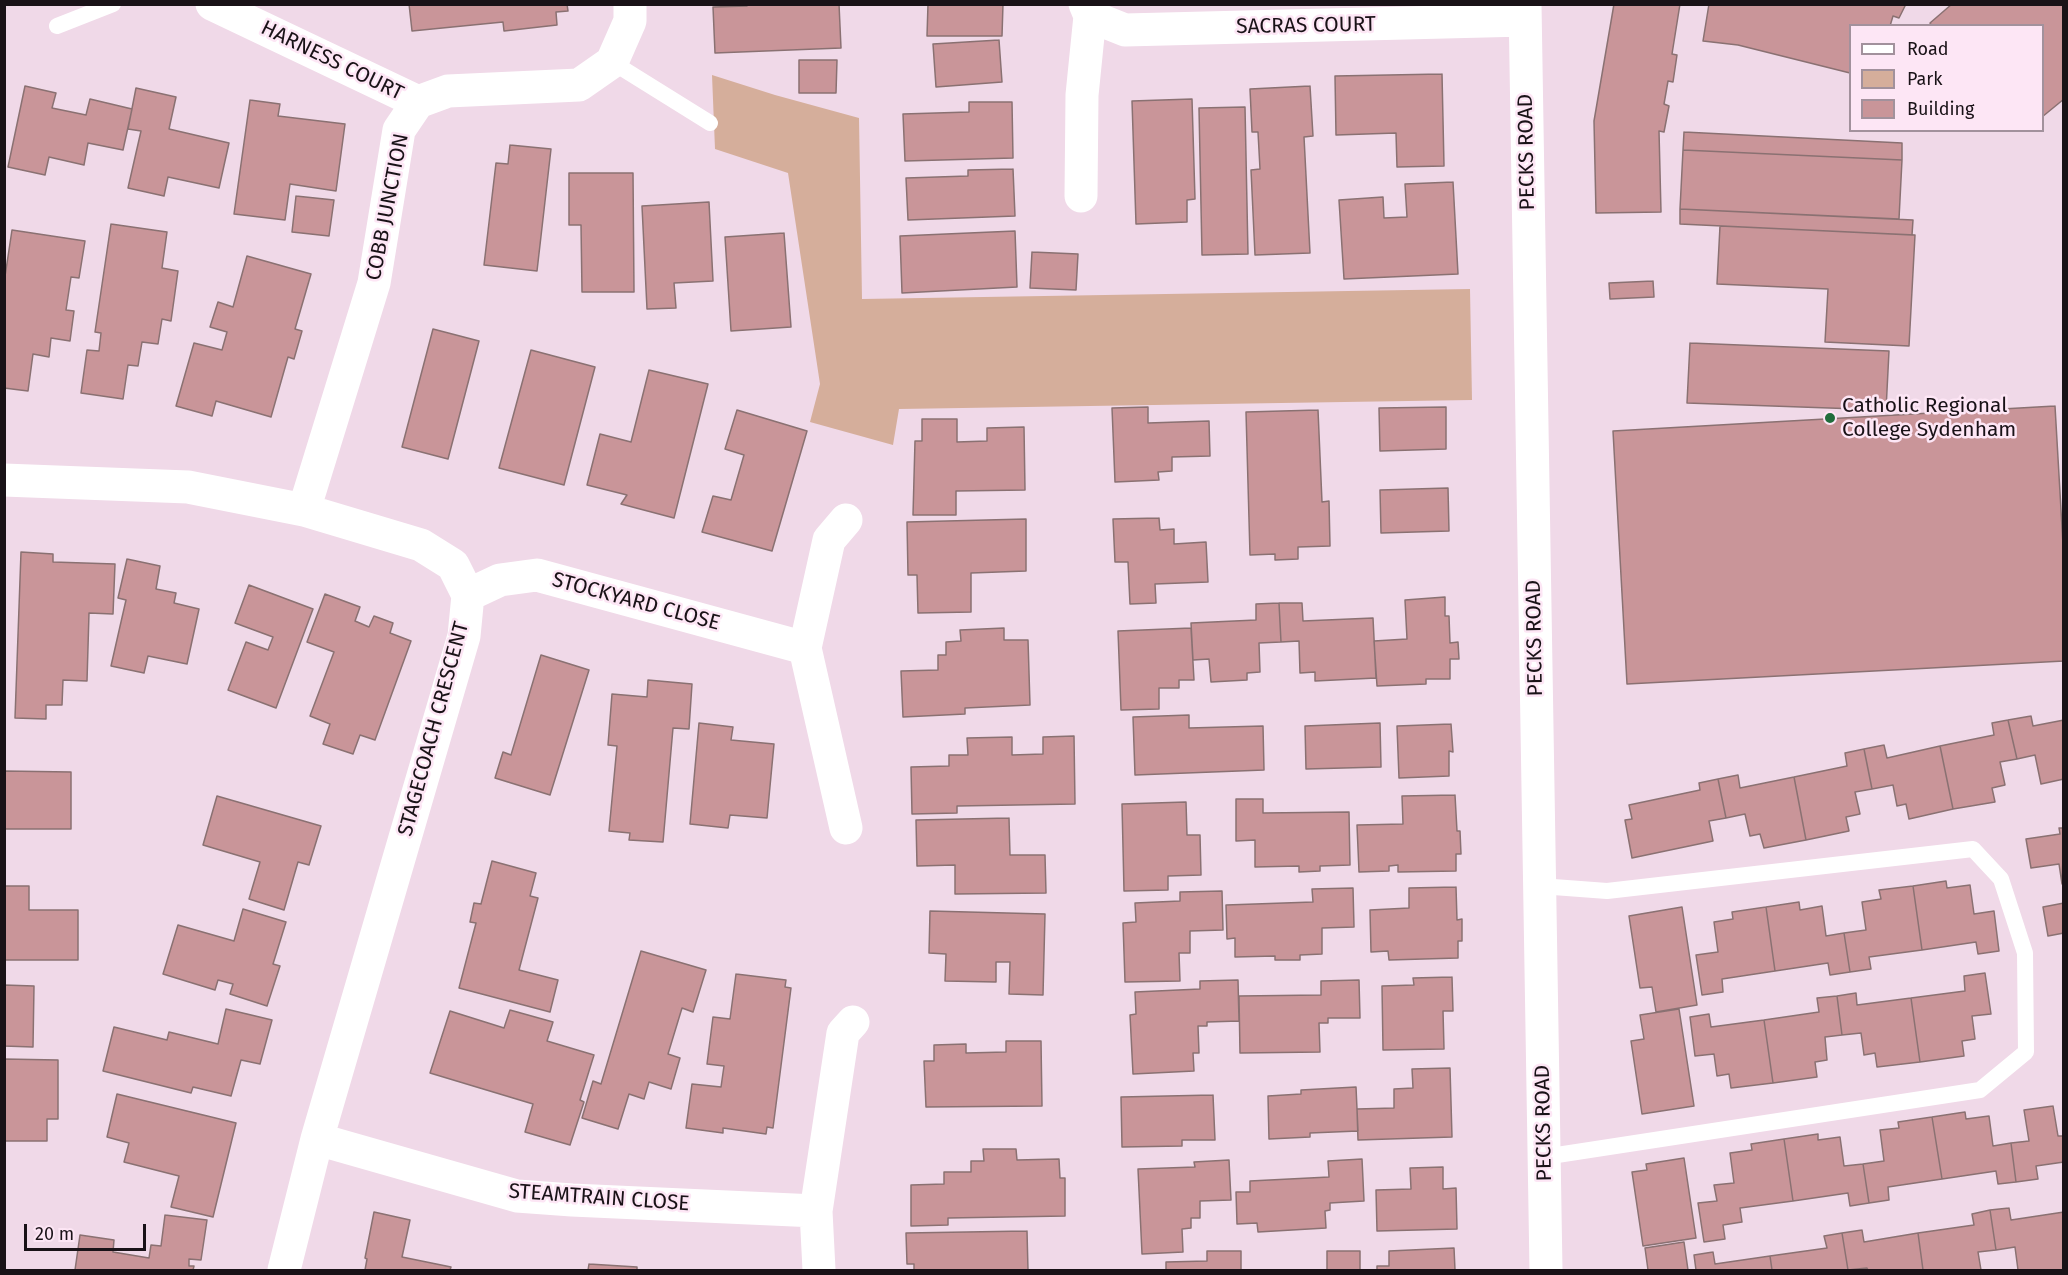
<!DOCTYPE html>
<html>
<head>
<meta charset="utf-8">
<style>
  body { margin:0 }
  #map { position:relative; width:2068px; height:1275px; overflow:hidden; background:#f0d9e8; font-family:"Fira Sans",sans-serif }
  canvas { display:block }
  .frame { position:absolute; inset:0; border:6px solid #191217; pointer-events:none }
  .legend { position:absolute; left:1849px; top:24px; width:195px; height:108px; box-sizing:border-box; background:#fde6f5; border:2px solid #a2919c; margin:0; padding:8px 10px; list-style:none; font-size:18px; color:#191217 }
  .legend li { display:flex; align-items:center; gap:12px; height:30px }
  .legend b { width:30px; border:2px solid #a2919c }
  .scale { position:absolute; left:24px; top:1224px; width:122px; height:27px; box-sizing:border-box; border:3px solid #191217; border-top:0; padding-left:8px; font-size:18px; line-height:21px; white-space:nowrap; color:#191217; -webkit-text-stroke:4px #fde6f5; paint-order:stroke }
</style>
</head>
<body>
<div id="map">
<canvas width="2068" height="1275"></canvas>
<div class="frame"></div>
<ul class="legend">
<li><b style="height:8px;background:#fff"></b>Road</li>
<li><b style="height:16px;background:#d5ae9b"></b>Park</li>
<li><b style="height:16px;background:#c99599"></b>Building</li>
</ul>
<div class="scale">20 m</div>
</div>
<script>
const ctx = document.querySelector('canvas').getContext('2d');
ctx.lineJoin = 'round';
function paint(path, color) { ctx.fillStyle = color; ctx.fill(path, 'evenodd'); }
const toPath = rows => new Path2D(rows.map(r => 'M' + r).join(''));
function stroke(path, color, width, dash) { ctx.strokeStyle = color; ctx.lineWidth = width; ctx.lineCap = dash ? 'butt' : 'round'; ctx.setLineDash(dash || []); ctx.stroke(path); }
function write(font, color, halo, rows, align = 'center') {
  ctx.font = font + ' "Fira Sans",sans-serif'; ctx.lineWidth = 5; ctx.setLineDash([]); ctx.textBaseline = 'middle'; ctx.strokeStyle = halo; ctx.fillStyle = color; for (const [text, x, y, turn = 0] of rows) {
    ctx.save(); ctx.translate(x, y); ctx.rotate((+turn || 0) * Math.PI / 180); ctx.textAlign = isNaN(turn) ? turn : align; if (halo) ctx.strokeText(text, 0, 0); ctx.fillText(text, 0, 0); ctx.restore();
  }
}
const green = toPath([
  [712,75,775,95,859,118,862,299,1470,289,1472,400,899,409,893,445,810,422,820,384,788,173,715,149]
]);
const building = toPath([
  [409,4,567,4,568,11,556,12,557,25,504,31,503,22,412,31,409,4],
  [747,4,839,4,841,48,715,53,713,7,747,6,747,4],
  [928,4,1003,4,1002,36,927,36,928,4],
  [1614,4,1680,4,1672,54,1677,55,1673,82,1668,81,1664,104,1669,106,1664,132,1659,131,1661,212,1596,213,1594,121,1614,4],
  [1709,4,1906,4,1899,18,1893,16,1890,26,1850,26,1850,73,1738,45,1703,41,1709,4],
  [1952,4,2064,4,2064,99,2042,117,2042,26,1932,26,1930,23,1952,4],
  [999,40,1002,82,936,87,933,44,999,40],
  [799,60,837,60,836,93,799,93,799,60],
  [1442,74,1444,166,1397,167,1396,133,1336,135,1335,76,1442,74],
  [25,86,56,93,52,108,86,115,90,99,132,109,123,150,88,143,84,165,49,157,45,175,8,167,25,86],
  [1310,86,1313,136,1304,137,1310,253,1255,255,1251,170,1260,169,1258,132,1252,132,1250,89,1310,86],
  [136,88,176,97,169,129,229,143,219,188,168,177,164,196,128,188,141,131,128,129,136,88],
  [1192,99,1195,199,1187,200,1187,222,1136,224,1132,101,1192,99],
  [250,100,280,104,278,116,345,124,336,191,290,184,285,220,234,214,250,100],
  [969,102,1012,102,1013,158,905,161,903,114,969,112,969,102],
  [1245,107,1248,254,1202,255,1199,108,1245,107],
  [1684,132,1902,143,1902,160,1683,150,1684,132],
  [510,145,551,149,537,271,484,265,496,163,508,164,510,145],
  [1683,150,1902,160,1899,219,1680,209,1683,150],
  [1013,169,1015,216,908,220,906,178,968,176,968,170,1013,169],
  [569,173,633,173,634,292,582,292,581,225,569,225,569,173],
  [1453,182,1458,274,1344,279,1339,200,1383,197,1384,218,1407,217,1405,184,1453,182],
  [296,196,334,200,329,236,292,232,296,196],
  [709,202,713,281,674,283,676,308,647,309,642,206,709,202],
  [1680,209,1913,220,1912,235,1680,224,1680,209],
  [111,224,167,232,162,268,178,271,171,321,162,319,158,344,142,342,138,366,128,365,123,399,81,393,87,350,99,351,101,333,95,332,111,224],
  [1720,226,1915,235,1909,346,1825,342,1828,289,1717,284,1720,226],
  [12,230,85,241,79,278,71,277,66,310,74,311,70,341,51,338,49,357,33,354,28,391,4,388,4,283,12,230],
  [1015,231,1017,287,902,293,900,236,1015,231],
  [784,233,791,327,731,331,725,237,784,233],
  [1032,252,1078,254,1076,290,1030,288,1032,252],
  [247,256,311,274,295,329,302,331,294,359,288,357,271,417,216,401,212,416,176,406,194,343,222,350,227,332,210,327,218,302,233,307,247,256],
  [1653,281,1654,297,1610,299,1609,283,1653,281],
  [433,329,479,341,448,459,402,447,433,329],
  [1690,343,1889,351,1886,410,1687,403,1690,343],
  [531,350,595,367,564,485,499,468,531,350],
  [649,370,708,384,674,518,621,504,627,495,587,485,600,434,631,442,649,370],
  [2055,406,2064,562,2064,661,1627,684,1613,431,2055,406],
  [1148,407,1148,423,1209,421,1210,456,1172,457,1172,471,1158,472,1159,480,1115,482,1112,408,1148,407],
  [1446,407,1446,449,1380,451,1379,408,1446,407],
  [737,410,807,431,772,551,702,532,713,496,731,500,744,455,725,449,737,410],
  [1318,410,1322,502,1329,501,1330,546,1298,547,1298,559,1275,560,1275,554,1250,555,1246,412,1318,410],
  [922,419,957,419,957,442,987,441,987,428,1024,427,1025,490,956,491,956,515,913,515,915,441,922,441,922,419],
  [1448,488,1449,531,1381,533,1380,490,1448,488],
  [1159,518,1160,530,1174,529,1174,544,1206,542,1208,582,1155,584,1156,603,1130,604,1128,562,1115,562,1113,519,1159,518],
  [1026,519,1026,571,971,573,971,612,918,613,917,575,908,575,907,522,1026,519],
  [21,552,53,554,53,562,115,564,113,614,89,613,87,681,63,680,62,705,46,705,46,719,15,718,21,552],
  [127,559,160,566,156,589,176,593,174,603,199,609,187,664,148,656,144,673,111,666,126,600,118,598,127,559],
  [249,585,313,609,276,708,228,690,246,642,268,650,273,637,235,623,249,585],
  [325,594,360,607,355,621,369,627,374,616,393,623,390,633,411,641,375,740,360,735,353,754,323,744,330,724,310,716,334,652,307,642,325,594],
  [1445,597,1445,616,1449,616,1450,643,1458,642,1459,659,1450,659,1450,679,1426,679,1426,684,1377,686,1374,641,1407,639,1405,600,1445,597],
  [1279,603,1281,642,1259,643,1260,672,1247,673,1247,680,1211,682,1209,659,1193,660,1191,623,1256,620,1256,604,1279,603],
  [1279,603,1302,603,1303,621,1373,618,1376,678,1315,681,1315,672,1300,673,1299,641,1281,642,1279,603],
  [1004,628,1004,640,1028,640,1030,705,965,708,965,714,903,717,901,671,938,670,938,655,946,655,946,642,961,641,960,630,1004,628],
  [1191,628,1194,680,1179,680,1179,688,1159,688,1159,709,1121,710,1118,631,1191,628],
  [541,655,589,670,550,795,495,778,503,752,511,755,541,655],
  [648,680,692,684,689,729,673,728,663,842,629,840,630,833,609,831,617,746,608,745,612,694,647,697,648,680],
  [1189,715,1189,728,1263,726,1264,770,1135,775,1133,717,1189,715],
  [2031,716,2033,726,2064,720,2064,779,2041,784,2035,755,2017,759,2008,720,2031,716],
  [2008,720,2017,759,2000,762,2005,785,1992,788,1995,802,1953,809,1940,746,1994,735,1992,723,2008,720],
  [699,723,733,727,731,740,774,744,767,818,730,815,728,828,690,824,699,723],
  [1380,723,1381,767,1306,769,1305,726,1380,723],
  [1451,724,1453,752,1449,751,1449,776,1399,778,1397,726,1451,724],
  [1074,736,1075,804,957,806,957,813,912,814,911,767,949,766,949,755,968,755,967,738,1012,737,1012,755,1043,754,1043,737,1074,736],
  [1884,745,1887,758,1940,746,1953,809,1909,819,1906,804,1897,806,1893,785,1872,789,1864,749,1884,745],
  [1864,749,1872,789,1855,792,1860,814,1846,817,1849,831,1806,840,1794,777,1847,766,1845,753,1864,749],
  [4,771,71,772,71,829,4,829,4,771],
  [1738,775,1740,788,1794,777,1806,840,1764,848,1760,834,1750,836,1745,814,1726,818,1718,779,1738,775],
  [1718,779,1726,818,1709,821,1713,841,1632,858,1625,820,1632,819,1629,805,1700,790,1699,783,1718,779],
  [1455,795,1457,831,1460,831,1461,854,1456,854,1456,871,1398,872,1398,865,1389,866,1389,871,1359,872,1357,825,1403,824,1402,796,1455,795],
  [217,796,321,826,309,865,298,862,284,910,249,899,260,862,203,845,217,796],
  [1236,799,1263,799,1263,813,1349,812,1350,865,1320,866,1320,871,1299,872,1299,866,1255,867,1255,840,1236,841,1236,799],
  [1186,802,1187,835,1200,835,1201,875,1168,876,1168,890,1124,891,1122,804,1186,802],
  [1009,818,1010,855,1045,855,1046,893,955,894,955,865,917,866,916,820,1009,818],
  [2059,828,2064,828,2062,884,2059,864,2031,868,2026,839,2060,834,2059,828],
  [492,861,536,873,530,896,538,898,519,970,558,980,550,1012,459,988,476,923,470,922,474,903,481,904,492,861],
  [1946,881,1947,888,1970,885,1974,914,1994,911,1999,951,1978,954,1976,942,1922,950,1913,886,1946,881],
  [4,886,29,886,29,910,78,910,78,960,4,960,4,886],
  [1913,886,1922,950,1869,957,1871,969,1850,972,1844,933,1866,930,1862,902,1881,899,1879,890,1913,886],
  [1456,887,1457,920,1462,919,1462,941,1458,941,1458,958,1389,960,1388,951,1371,952,1370,910,1409,908,1409,888,1456,887],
  [1353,888,1354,927,1322,928,1322,954,1300,955,1300,960,1275,960,1275,956,1235,957,1235,938,1227,939,1226,905,1313,902,1312,889,1353,888],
  [1222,891,1223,930,1190,931,1190,953,1179,953,1180,981,1125,982,1123,923,1136,922,1135,903,1180,901,1180,892,1222,891],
  [1799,902,1800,910,1822,906,1826,936,1844,933,1850,972,1830,975,1828,963,1775,971,1766,907,1799,902],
  [2064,903,2064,933,2048,936,2043,907,2064,903],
  [1682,907,1697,1005,1656,1012,1652,987,1640,988,1629,916,1682,907],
  [1766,907,1775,971,1722,979,1723,992,1702,995,1696,955,1718,952,1714,922,1733,919,1732,912,1766,907],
  [243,909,286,922,273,964,280,966,267,1006,230,994,233,984,218,980,215,990,163,974,178,925,234,941,243,909],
  [930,911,1045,914,1043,995,1009,994,1010,962,996,962,996,982,945,981,946,954,929,953,930,911],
  [641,951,706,970,693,1012,682,1008,668,1054,680,1058,671,1089,649,1082,644,1099,629,1094,618,1129,582,1118,593,1081,601,1084,641,951],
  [1985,973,1991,1014,1972,1016,1975,1039,1962,1041,1964,1056,1920,1062,1911,998,1965,991,1964,976,1985,973],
  [736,974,786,980,785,987,791,988,773,1128,767,1127,766,1134,723,1128,723,1133,686,1128,692,1084,721,1087,724,1066,707,1064,713,1017,730,1019,736,974],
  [1452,977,1453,1011,1443,1011,1444,1049,1383,1050,1382,986,1414,985,1413,978,1452,977],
  [1238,980,1239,1021,1207,1022,1207,1026,1198,1026,1199,1053,1193,1053,1194,1071,1133,1074,1130,1015,1136,1014,1135,992,1200,989,1200,981,1238,980],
  [1359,980,1360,1018,1328,1018,1328,1023,1319,1023,1320,1052,1240,1053,1239,996,1321,995,1321,981,1359,980],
  [4,985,34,986,33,1047,4,1046,4,985],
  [1856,993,1857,1005,1911,998,1920,1062,1877,1067,1875,1053,1864,1055,1861,1033,1842,1035,1837,996,1856,993],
  [1837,996,1842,1035,1825,1037,1827,1060,1815,1062,1817,1077,1773,1083,1764,1020,1819,1012,1817,998,1837,996],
  [226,1009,272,1020,260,1064,241,1060,231,1096,193,1087,191,1093,103,1071,114,1027,167,1040,169,1032,218,1044,226,1009],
  [1679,1009,1694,1106,1642,1114,1631,1041,1644,1039,1640,1015,1679,1009],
  [510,1010,553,1022,547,1041,594,1055,580,1100,584,1102,570,1145,525,1132,533,1104,430,1073,450,1011,504,1028,510,1010],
  [1709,1014,1711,1027,1764,1020,1773,1083,1731,1088,1729,1074,1717,1076,1714,1054,1695,1056,1690,1017,1709,1014],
  [1006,1041,1041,1041,1042,1106,926,1107,924,1061,934,1061,934,1045,966,1044,966,1053,1006,1052,1006,1041],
  [4,1059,58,1060,58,1119,47,1119,47,1141,4,1141,4,1059],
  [1450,1068,1452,1137,1358,1140,1357,1109,1394,1108,1394,1089,1413,1088,1412,1069,1450,1068],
  [1356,1087,1358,1131,1310,1133,1310,1137,1269,1139,1268,1096,1301,1094,1301,1090,1356,1087],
  [117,1094,236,1123,213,1217,171,1207,179,1176,124,1162,129,1143,107,1137,117,1094],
  [1213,1095,1215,1140,1182,1140,1182,1146,1122,1147,1121,1097,1213,1095],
  [2053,1106,2058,1136,2064,1136,2064,1162,2036,1166,2038,1179,2016,1182,2011,1143,2029,1141,2024,1110,2053,1106],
  [1965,1112,1966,1119,1989,1116,1993,1146,2011,1143,2016,1182,1998,1184,1996,1171,1942,1179,1932,1117,1965,1112],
  [1932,1117,1942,1179,1888,1187,1889,1200,1869,1203,1863,1164,1884,1161,1880,1130,1899,1128,1898,1122,1932,1117],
  [1818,1134,1818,1140,1840,1137,1844,1166,1863,1164,1869,1203,1850,1206,1848,1193,1793,1201,1784,1139,1818,1134],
  [1784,1139,1793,1201,1740,1208,1742,1222,1723,1225,1725,1239,1704,1242,1698,1203,1717,1201,1714,1185,1734,1183,1730,1153,1752,1150,1751,1144,1784,1139],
  [983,1149,1016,1149,1017,1160,1059,1159,1060,1178,1065,1178,1065,1216,948,1218,948,1225,911,1226,911,1185,944,1184,944,1172,971,1172,971,1161,984,1161,983,1149],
  [1684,1158,1696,1238,1643,1246,1632,1172,1647,1170,1646,1164,1684,1158],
  [1362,1159,1364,1201,1330,1203,1330,1210,1325,1211,1326,1228,1258,1232,1257,1223,1237,1224,1236,1192,1250,1192,1250,1181,1329,1177,1328,1161,1362,1159],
  [1229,1160,1231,1200,1200,1201,1200,1218,1191,1218,1191,1228,1182,1229,1183,1252,1142,1254,1138,1169,1195,1167,1194,1162,1229,1160],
  [1443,1167,1443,1189,1456,1188,1457,1229,1377,1231,1376,1190,1411,1189,1410,1168,1443,1167],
  [2009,1208,2011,1220,2064,1212,2064,1270,2018,1270,2015,1247,1996,1250,1990,1210,2009,1208],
  [1990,1210,1996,1250,1978,1252,1981,1270,1923,1270,1918,1233,1974,1225,1972,1214,1990,1210],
  [374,1212,410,1220,402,1257,451,1267,450,1270,365,1270,367,1259,365,1258,374,1212],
  [165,1215,207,1220,201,1260,189,1259,189,1266,194,1266,193,1270,75,1270,80,1235,114,1240,113,1252,149,1258,151,1245,161,1246,165,1215],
  [1862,1230,1864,1242,1918,1233,1923,1270,1868,1270,1867,1268,1848,1270,1842,1233,1862,1230],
  [1027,1231,1028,1270,914,1270,914,1264,907,1264,906,1233,1027,1231],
  [1842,1233,1848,1270,1772,1270,1770,1256,1827,1248,1824,1236,1842,1233],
  [1684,1242,1688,1270,1648,1270,1645,1248,1684,1242],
  [1454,1248,1455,1270,1377,1270,1377,1266,1389,1266,1389,1251,1454,1248],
  [1207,1251,1241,1251,1241,1270,1166,1270,1166,1262,1207,1261,1207,1251],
  [1327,1251,1360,1251,1360,1270,1303,1270,1327,1270,1327,1251],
  [1713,1252,1715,1264,1770,1256,1772,1270,1696,1270,1694,1255,1713,1252],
  [589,1264,637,1267,637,1270,588,1270,589,1264]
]);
const lane = toPath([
  [57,26,113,4],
  [612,62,710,123],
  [1540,886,1607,891,1973,849,2001,879,2025,953,2026,1052,1980,1090,1544,1157]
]);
const street = toPath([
  [212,4,418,102],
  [1085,4,1090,16,1125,30,1525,20],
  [1525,4,1546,1270],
  [1081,196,1082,95,1090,16],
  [4,480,188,487,304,510,421,545,453,565,468,595,464,636,317,1139,284,1270],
  [304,510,374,283,399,130,418,102,448,91,579,85,612,62,630,21,630,4],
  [846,520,829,540,805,648,846,828],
  [468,595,500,580,537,575,805,648],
  [317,1139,517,1196,572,1200,816,1211],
  [819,1270,816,1211,843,1033,853,1022]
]);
const markers = [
  [1830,418,6,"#206d3c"]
];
const streetNames = [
  ["SACRAS COURT",1306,26,-1],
  ["HARNESS COURT",332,61,26],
  ["PECKS ROAD",1527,152,-91],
  ["COBB JUNCTION",388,207,-79],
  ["STOCKYARD CLOSE",636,602,15],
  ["PECKS ROAD",1535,638,-91],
  ["STAGECOACH CRESCENT",434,729,-75],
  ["PECKS ROAD",1544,1123,-91],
  ["STEAMTRAIN CLOSE",599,1198,4]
];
const poiNames = [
  ["Catholic Regional",1842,406],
  ["College Sydenham",1842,430]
];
paint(green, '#d5ae9b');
paint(building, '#c99599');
stroke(building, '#8a7172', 1.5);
stroke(lane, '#fff', 16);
stroke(street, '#fff', 33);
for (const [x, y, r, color] of markers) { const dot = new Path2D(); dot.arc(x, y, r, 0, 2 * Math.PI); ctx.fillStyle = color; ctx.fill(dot); stroke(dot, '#fde6f5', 2); }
write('21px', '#191217', '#fde6f5', streetNames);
write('21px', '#191217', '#fde6f5', poiNames, 'left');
</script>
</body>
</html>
